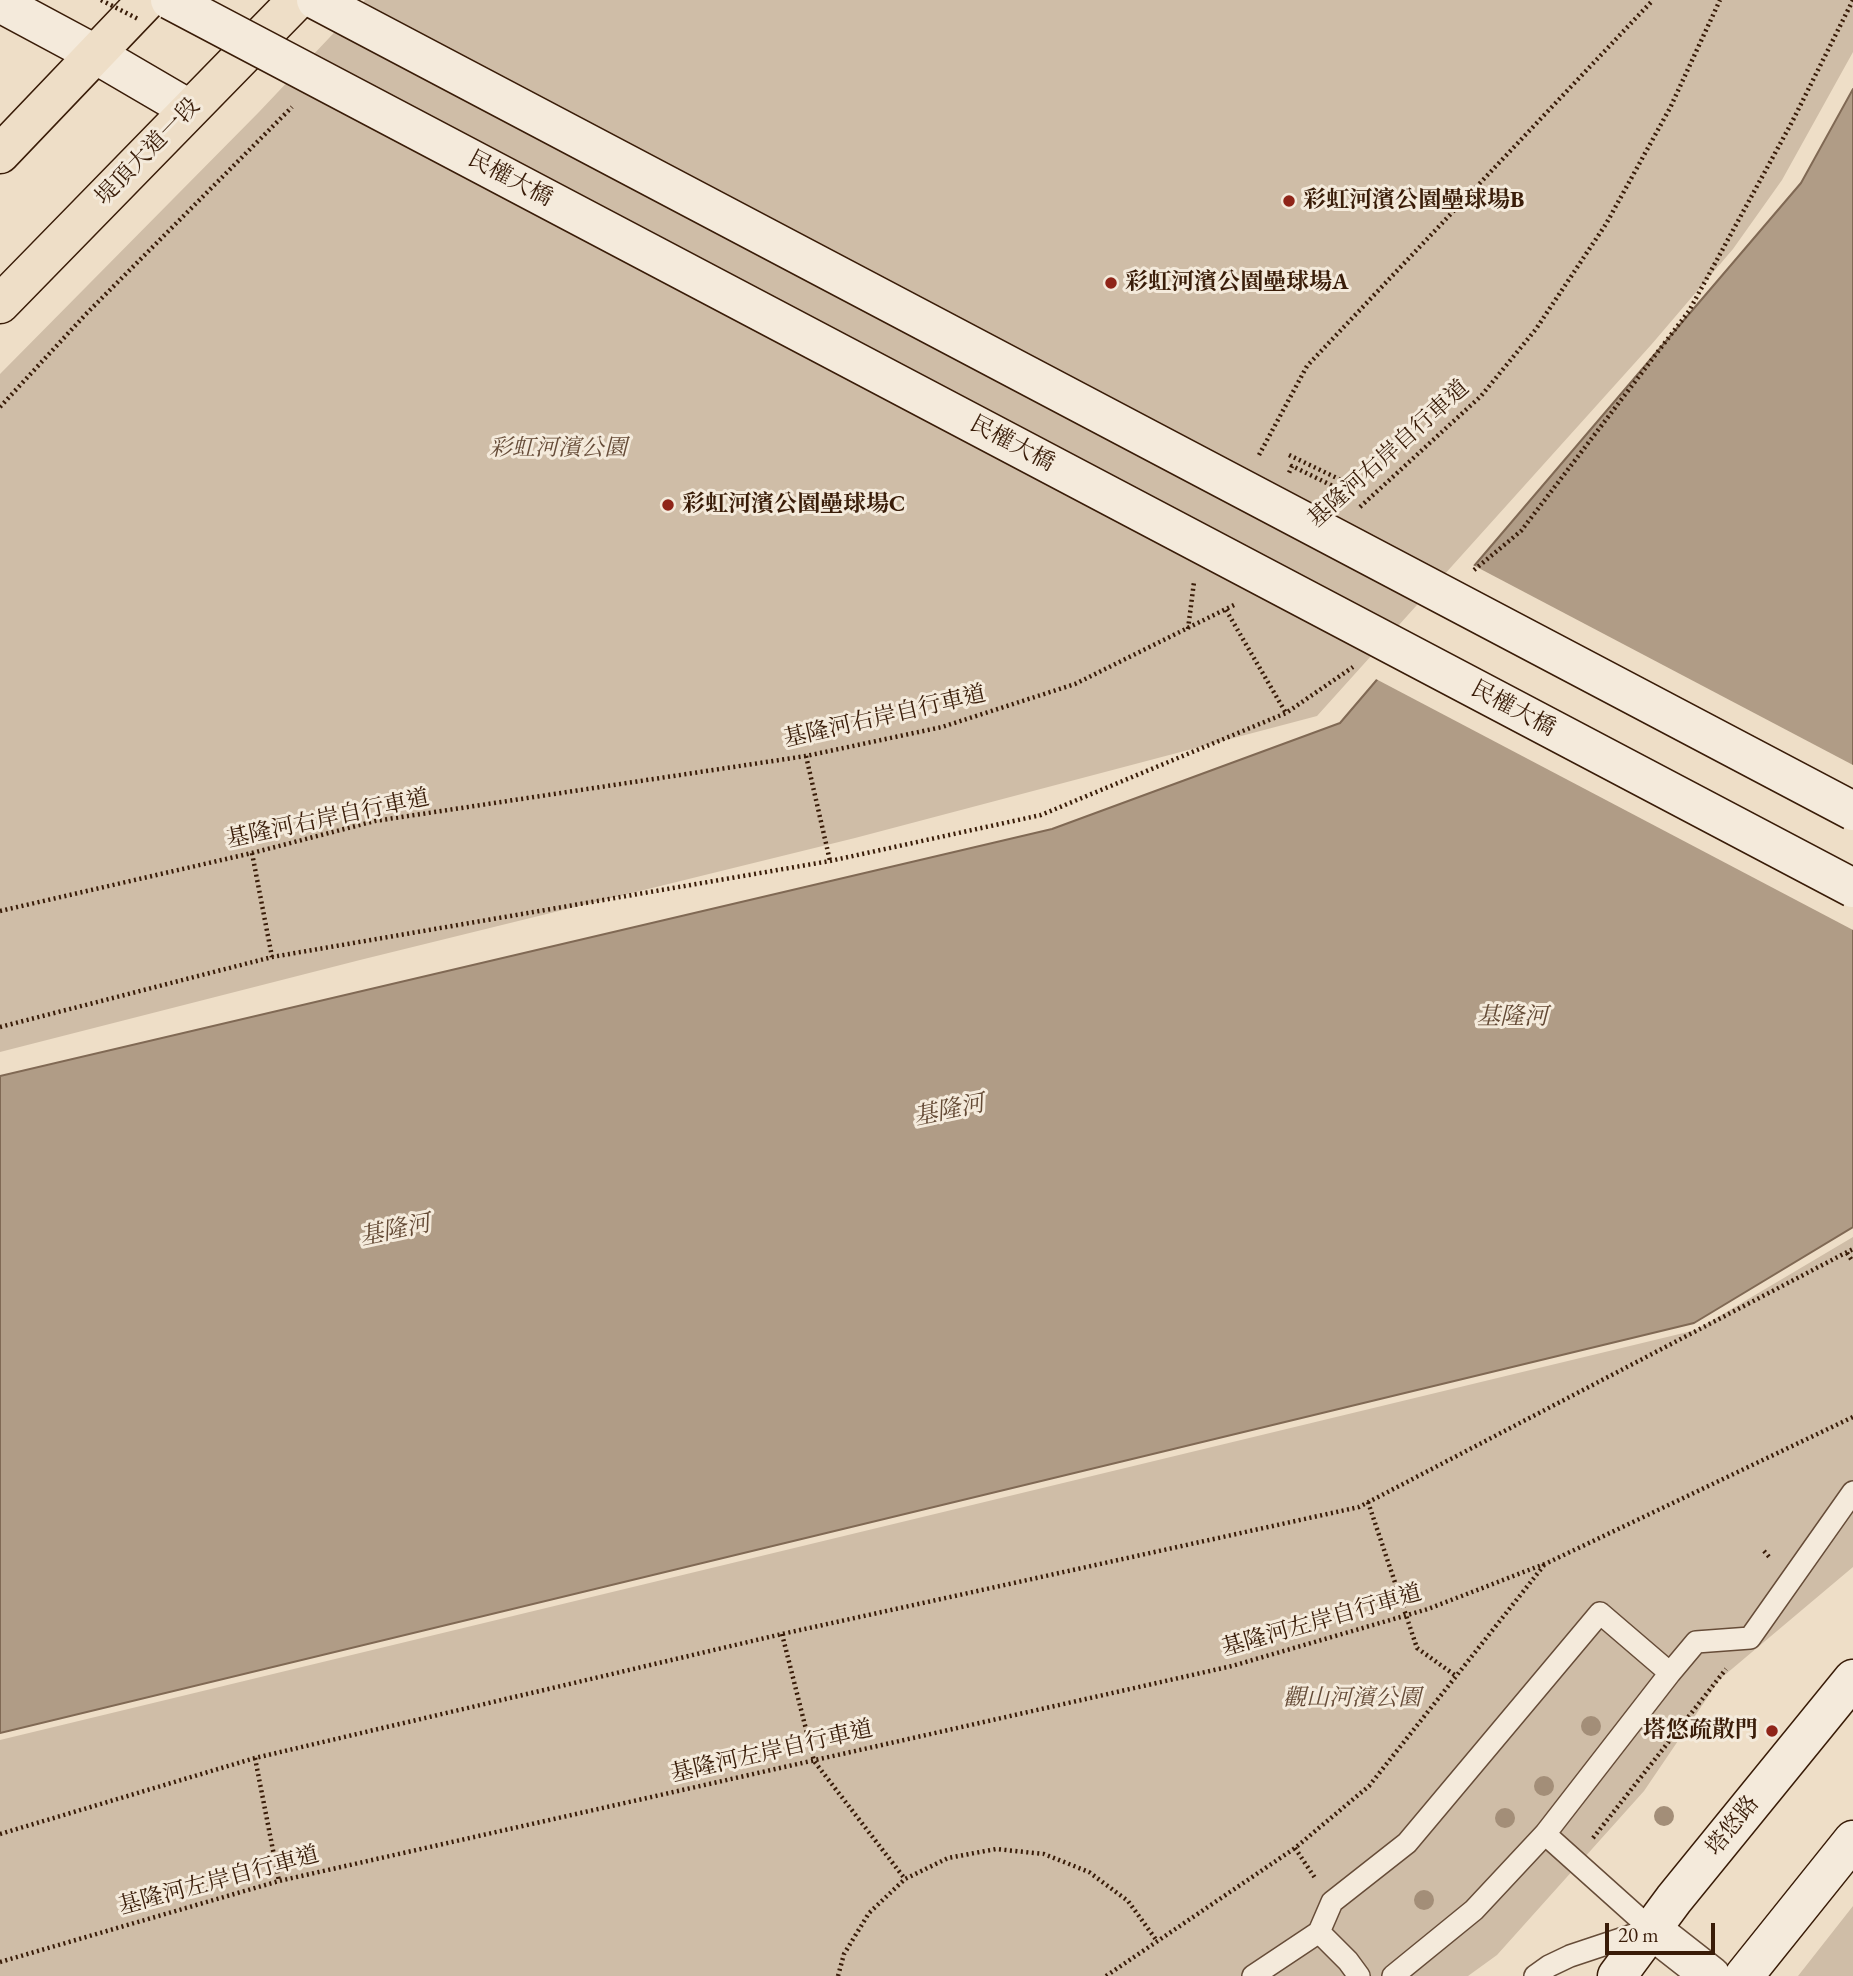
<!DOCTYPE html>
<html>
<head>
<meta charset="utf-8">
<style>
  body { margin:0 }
  #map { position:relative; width:1853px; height:1976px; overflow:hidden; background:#eedec7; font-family:"EB Garamond",serif }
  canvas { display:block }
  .scale { position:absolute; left:1605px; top:1923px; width:110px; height:32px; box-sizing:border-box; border:4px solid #391c08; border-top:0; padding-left:9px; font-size:21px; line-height:24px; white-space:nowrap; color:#391c08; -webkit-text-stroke:5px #f4eadb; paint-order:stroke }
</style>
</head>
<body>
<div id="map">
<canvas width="1853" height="1976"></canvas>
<div class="scale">20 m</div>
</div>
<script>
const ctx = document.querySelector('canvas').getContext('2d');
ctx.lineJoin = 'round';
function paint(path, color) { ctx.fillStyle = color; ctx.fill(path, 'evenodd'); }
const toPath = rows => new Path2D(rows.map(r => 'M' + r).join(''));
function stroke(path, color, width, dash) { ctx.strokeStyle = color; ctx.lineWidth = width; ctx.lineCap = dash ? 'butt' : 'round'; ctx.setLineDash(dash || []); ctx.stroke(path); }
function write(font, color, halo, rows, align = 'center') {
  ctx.font = font + ' "EB Garamond","Noto Serif TC",serif'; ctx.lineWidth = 6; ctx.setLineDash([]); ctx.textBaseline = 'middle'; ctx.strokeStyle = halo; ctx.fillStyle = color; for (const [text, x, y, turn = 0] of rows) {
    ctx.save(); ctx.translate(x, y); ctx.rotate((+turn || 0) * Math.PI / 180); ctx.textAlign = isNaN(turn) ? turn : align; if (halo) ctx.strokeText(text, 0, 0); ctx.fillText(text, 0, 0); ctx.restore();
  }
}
const green = toPath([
  [365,0,1853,0,1853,52,1782,180,1733,249,1651,345,1317,716,855,838,360,960,0,1052,0,374,259,112],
  [1853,1237,1853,1567,1720,1679,1644,1791,1497,1955,1468,1976,0,1976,0,1740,1696,1330],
  [1853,1906,1853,1976,1798,1976]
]);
const water = toPath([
  [1853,89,1853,1227,1694,1323,0,1733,0,1076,1052,829,1340,723,1801,183,1853,89]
]);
const pier = toPath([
  [1471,564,1853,765,1853,930,1374,678]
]);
const path = toPath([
  [0,407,86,314,292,107],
  [1259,455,1307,366,1653,0],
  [1289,455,1343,481,1339,489,1292,466,1289,473],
  [1360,507,1481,396,1536,329,1606,224,1670,108,1720,0],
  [1474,570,1521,531,1689,311,1792,122,1853,0],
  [1226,610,1286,713],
  [1188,629,1194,582],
  [806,756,830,861],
  [252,853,272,957],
  [0,911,252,853,375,821,806,756,942,727,1075,684,1234,605],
  [0,1027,272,957,830,861,1041,815,1286,713,1353,667],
  [1847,1253,1853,1262],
  [1368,1502,1417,1648,1456,1676],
  [1764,1551,1771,1559],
  [782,1634,814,1761,905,1879],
  [255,1758,279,1881],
  [0,1834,255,1758,782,1634,1359,1507,1853,1249],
  [1593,1838,1726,1669],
  [1295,1848,1315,1878],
  [0,1962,279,1881,1232,1666,1428,1609,1547,1563,1853,1417],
  [838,1976,844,1954,869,1913,905,1879,948,1858,996,1849,1044,1854,1089,1872,1128,1901,1157,1941],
  [1106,1976,1295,1848,1369,1786,1545,1564]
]);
const service = toPath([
  [1670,1673,1696,1642,1750,1638,1853,1492],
  [1319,1932,1348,1961,1359,1976],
  [1253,1976,1319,1932,1332,1902,1407,1843,1600,1613,1670,1673,1545,1834,1474,1910,1393,1976],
  [1535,1976,1549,1966,1570,1956,1651,1929,1545,1834]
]);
const minor = toPath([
  [1651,1929,1711,1976]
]);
const secondary = toPath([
  [0,3,95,54,189,109],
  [1617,1976,1674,1899,1853,1679],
  [1744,1976,1853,1840]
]);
const trunk = toPath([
  [0,154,147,0],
  [0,304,297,0]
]);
const pathBridge = toPath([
  [101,0,138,19]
]);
const secondaryBridge = toPath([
  [170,0,1853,888],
  [316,0,1853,811]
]);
const trees = [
  [1591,1726],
  [1544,1786],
  [1664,1816],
  [1505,1818],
  [1424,1900]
];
const markers = [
  [1289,201,7,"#8f2418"],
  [1111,283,7,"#8f2418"],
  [668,505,7,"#8f2418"],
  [1772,1731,7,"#8f2418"]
];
const streetNames = [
  ["堤頂大道一段",148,152,-46],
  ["民權大橋",510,179,28],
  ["民權大橋",1012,444,28],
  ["基隆河右岸自行車道",1389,454,-42],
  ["民權大橋",1513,709,28],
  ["基隆河右岸自行車道",885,717,-13],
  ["基隆河右岸自行車道",328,819,-12],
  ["基隆河左岸自行車道",1322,1621,-16],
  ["基隆河左岸自行車道",772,1752,-13],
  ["塔悠路",1733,1826,-51],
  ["基隆河左岸自行車道",219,1881,-15]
];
const poiNames = [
  ["彩虹河濱公園壘球場B",1303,201],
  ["彩虹河濱公園壘球場A",1125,283],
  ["彩虹河濱公園壘球場C",682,505],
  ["塔悠疏散門",1758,1731,"right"]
];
const parkNames = [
  ["彩虹河濱公園",558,449],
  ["觀山河濱公園",1352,1699]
];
const waterNames = [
  ["基隆河",1512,1017],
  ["基隆河",949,1111,-12],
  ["基隆河",395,1231,-12]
];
paint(green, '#cfbda7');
paint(water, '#b09c86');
stroke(water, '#806954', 2);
paint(pier, '#eedec7');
stroke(service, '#664c38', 24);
stroke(minor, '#664c38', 41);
stroke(secondary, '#391c08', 41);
stroke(trunk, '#391c08', 41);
stroke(path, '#391c08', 4.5, [2, 3.5]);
stroke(service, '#f4eadb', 21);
stroke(minor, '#f4eadb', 38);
stroke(secondary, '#f4eadb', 38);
stroke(trunk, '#eedec7', 38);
stroke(secondaryBridge, '#391c08', 41, []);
stroke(pathBridge, '#391c08', 4.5, [2, 3.5]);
stroke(secondaryBridge, '#f4eadb', 38);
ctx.fillStyle = '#a38e78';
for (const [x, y] of trees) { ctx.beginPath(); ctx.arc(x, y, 10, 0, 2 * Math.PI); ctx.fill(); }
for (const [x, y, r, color] of markers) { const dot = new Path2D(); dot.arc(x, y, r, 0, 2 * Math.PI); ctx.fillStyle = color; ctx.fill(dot); stroke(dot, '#f4eadb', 2.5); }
write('23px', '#391c08', '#f4eadb', streetNames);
write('bold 23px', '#391c08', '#f4eadb', poiNames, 'left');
write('italic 23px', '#664c38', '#f4eadb', parkNames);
write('italic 24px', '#634934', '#f4eadb', waterNames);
</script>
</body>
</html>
